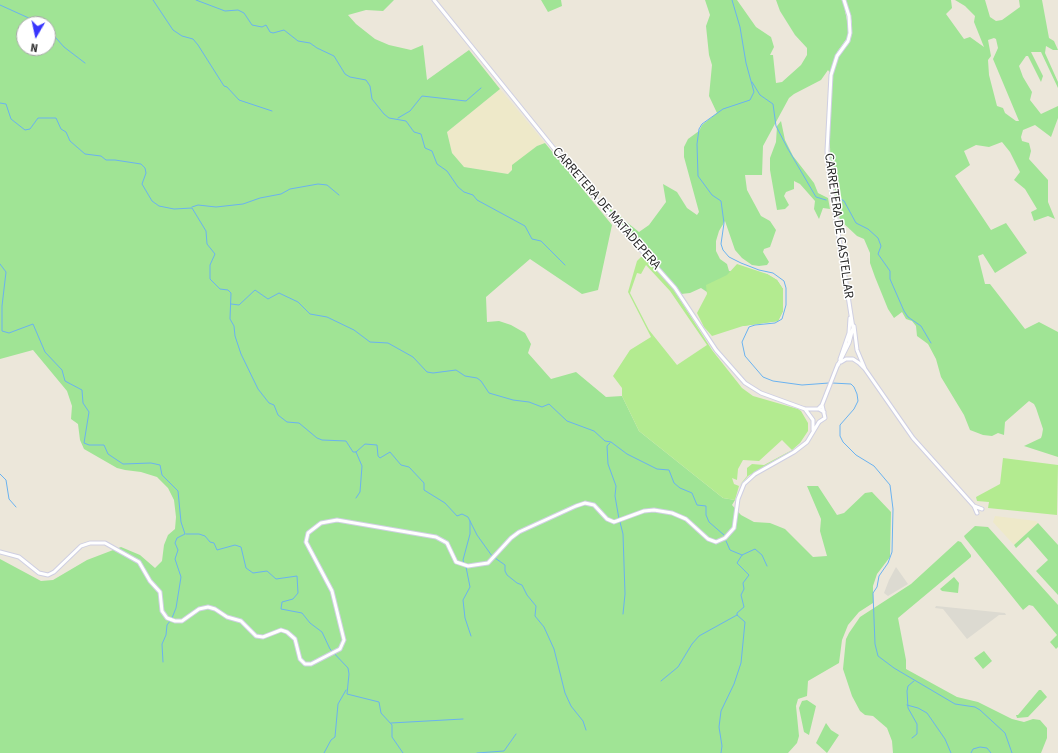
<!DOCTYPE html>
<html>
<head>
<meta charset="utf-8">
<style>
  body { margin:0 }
  #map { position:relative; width:1058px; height:753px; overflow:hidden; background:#ece7da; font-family:"Source Sans 3",sans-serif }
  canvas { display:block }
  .north { position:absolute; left:16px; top:16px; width:40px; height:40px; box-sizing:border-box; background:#fff; border:1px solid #a9a9a9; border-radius:50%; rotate:189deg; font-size:11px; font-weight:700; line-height:16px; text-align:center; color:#292929 }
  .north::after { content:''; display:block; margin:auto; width:14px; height:18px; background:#3836fd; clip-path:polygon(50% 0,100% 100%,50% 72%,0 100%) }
</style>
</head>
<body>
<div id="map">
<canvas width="1058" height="753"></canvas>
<div class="north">N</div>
</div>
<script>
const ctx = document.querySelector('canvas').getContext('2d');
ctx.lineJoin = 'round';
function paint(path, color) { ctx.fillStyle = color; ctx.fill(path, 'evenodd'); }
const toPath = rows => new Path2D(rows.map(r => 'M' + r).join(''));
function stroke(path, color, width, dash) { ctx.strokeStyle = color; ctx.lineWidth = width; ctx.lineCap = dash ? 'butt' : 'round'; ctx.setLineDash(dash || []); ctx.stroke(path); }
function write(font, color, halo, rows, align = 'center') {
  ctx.font = font + ' "Source Sans 3",sans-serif'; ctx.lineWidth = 3; ctx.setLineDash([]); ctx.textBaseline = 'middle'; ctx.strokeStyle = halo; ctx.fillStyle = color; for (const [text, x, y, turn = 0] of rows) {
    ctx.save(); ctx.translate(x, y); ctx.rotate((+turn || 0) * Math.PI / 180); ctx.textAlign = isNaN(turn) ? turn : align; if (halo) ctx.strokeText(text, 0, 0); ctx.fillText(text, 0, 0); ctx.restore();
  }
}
const education = toPath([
  [500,89,545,143,537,146,508,174,464,167,452,153,447,132],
  [995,516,1036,521,1038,523,1014,545,993,522]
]);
const green = toPath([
  [0,0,394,0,383,11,366,10,348,15,356,24,375,39,389,45,411,50,423,45,427,80,469,50,500,89,447,132,452,153,464,167,508,174,512,170,512,165,537,146,545,143,612,225,598,290,582,294,530,259,486,297,487,322,499,321,511,325,525,333,531,344,528,353,551,379,576,372,606,397,622,396,639,431,723,498,735,500,732,505,741,515,754,522,770,523,785,529,813,557,827,556,820,531,821,519,807,486,818,486,837,515,844,513,865,493,872,492,891,512,890,557,877,574,873,586,873,603,859,612,848,625,842,640,839,663,808,681,807,696,798,699,796,706,799,736,797,743,788,753,0,753,0,559,41,581,53,580,87,560,121,547,140,555,155,568,162,561,164,545,168,535,175,529,176,517,174,500,168,488,157,477,141,472,125,470,117,468,84,449,80,440,78,424,71,419,72,406,67,391,33,350,0,359],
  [24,24,48,24,48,48,24,48],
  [541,0,561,0,562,6,548,12],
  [705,0,737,0,756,27,771,37,774,47,770,55,773,55,776,83,782,82,801,65,807,55,807,48,795,35,780,11,776,0,843,0,849,31,847,38,837,52,840,54,850,42,852,33,852,22,846,0,951,0,952,8,946,14,964,39,970,37,984,47,974,22,975,16,965,6,955,0,985,0,990,17,996,21,1002,20,1020,7,1019,0,1042,0,1049,38,1054,41,1058,50,1053,50,1046,46,1045,53,1058,82,1058,88,1041,52,1031,52,1043,76,1041,82,1028,56,1026,56,1019,66,1023,77,1032,92,1030,100,1041,114,1058,106,1058,118,1051,137,1035,125,1023,130,1021,137,1022,141,1029,143,1031,151,1029,159,1048,180,1048,202,1055,219,1048,216,1034,221,1031,212,1037,209,1025,189,1014,180,1020,172,1010,152,1002,142,989,147,976,145,964,151,970,165,955,176,991,230,1006,223,1027,253,995,273,983,254,978,256,985,284,990,284,1025,329,1039,322,1058,332,1058,457,1024,446,1041,438,1042,435,1043,429,1036,408,1034,404,1029,401,1005,422,1004,435,998,433,992,436,983,435,970,430,964,415,941,377,936,359,928,344,917,336,916,326,912,321,906,319,902,312,894,318,888,309,875,277,870,263,870,253,864,239,857,236,840,220,838,212,831,167,829,127,832,76,828,70,821,80,794,94,789,98,763,146,762,175,745,175,747,190,761,216,770,221,776,230,770,247,764,249,763,252,769,262,767,265,759,266,752,265,742,258,735,250,725,221,719,231,716,241,716,251,720,259,727,264,729,271,767,274,777,280,783,289,783,311,778,321,743,326,716,286,707,292,701,288,690,293,681,294,607,211,608,207,639,232,649,225,666,202,663,184,677,192,687,208,697,215,699,212,684,157,684,147,688,139,699,131,702,125,717,113,709,96,712,65,709,55,706,26,710,15],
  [994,38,996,39,998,48,993,59,1019,121,1016,121,1005,113,1003,108,997,106,989,75,988,60,991,56,988,40],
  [781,121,785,140,793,156,814,183,818,193,828,198,830,209,823,208,819,219,814,209,815,201,800,184,794,181,794,189,786,192,784,196,789,205,785,209,777,210,770,170,770,158,776,142,777,126],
  [1038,523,1058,545,1058,595,1036,571,1048,560,1028,537,1016,548,1014,545],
  [975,526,988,527,1058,605,1058,647,1056,649,1050,642,1057,635,1033,606,1029,605,1023,610,965,538,964,536],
  [958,541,961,542,971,555,971,557,898,618,906,660,906,669,957,697,978,702,1012,719,1024,722,1033,719,1040,720,1047,728,1047,738,1041,753,893,753,892,741,887,728,873,716,865,715,860,711,852,696,843,669,846,639,849,633,860,617,911,584],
  [954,577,959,583,958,593,942,591,940,589],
  [984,651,992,661,983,669,974,658],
  [1039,690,1041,690,1047,697,1028,717,1017,718,1016,715,1018,715],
  [807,700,816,706,809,735,804,732,799,708,802,701],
  [826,723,831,730,839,735,827,753,816,743]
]);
const pitch = toPath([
  [641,257,646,258,674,290,712,350,742,388,753,396,798,409,801,411,808,423,808,431,800,443,791,451,748,476,739,486,735,500,723,498,639,431,622,396,622,388,613,376,630,350,651,337,628,292,637,261],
  [646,265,670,291,707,345,677,365,649,330,630,293,637,273,641,274],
  [782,440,792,450,764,465,752,464,747,468,747,476,739,486,734,484,732,478,737,480,738,469,743,460,759,461],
  [737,264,767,274,777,280,783,289,783,311,778,321,743,326,712,336,704,327,697,313,707,294,706,285,727,275],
  [1003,458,1058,465,1057,515,988,508,989,502,977,501,976,497,1000,484]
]);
const plaza = toPath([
  [896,567,908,584,888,596,884,593,889,580],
  [936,606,1005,613,1006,615,999,615,967,639,943,609,935,608]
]);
const stream = toPath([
  [153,0,173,30,182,36,193,39,198,45,224,86,227,87,239,100,272,111],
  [196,0,225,11,238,10,244,13,252,25,262,27,266,25,270,32,273,33,284,30,298,41,310,43,317,48,334,56,345,74,350,77,366,80,370,86,372,99,384,114,389,118,406,121,414,132,421,134,425,148,432,151,437,164,447,171,458,187,464,192,473,195,477,200,525,226,532,239,541,241,565,265],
  [732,0,740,27,746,63,754,92,750,100,723,109,702,124,699,129,697,144,698,176,712,195,721,201,724,223,721,244,723,250,729,257,741,263,759,270,773,273,784,281,786,288,786,305,782,319,775,323,755,325,749,327,742,342,745,356,763,377,773,381,802,385,829,383],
  [0,5,42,24],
  [48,29,64,47,85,63],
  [752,82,760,95,773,104,776,126,788,149,816,197,826,200],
  [0,103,6,104,11,119,25,130,30,129,38,118,56,118,61,129,66,132,70,141,85,154,101,156,106,160,115,160,141,164,145,168,146,173,142,184,152,201,159,206,174,209,192,208,206,231,207,244,215,254,210,265,210,279,220,289,228,290,231,293,230,319,234,326,235,336,241,354,258,389,269,403,274,405,278,415,287,422,299,423,317,438,322,440,346,441,353,452,356,452,365,444,377,445,378,456,380,458,390,452,401,465,409,467,424,483,424,490,445,503,457,516,462,514,468,517,477,535,492,556],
  [398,118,410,111,422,96,466,101,481,88],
  [839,198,844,201,856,223,868,229,878,238,881,246,878,254,890,271,890,279,904,311,908,317,921,326,931,343],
  [192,207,198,205,216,207,243,204,260,198,281,194,290,189,318,184,327,185,339,195],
  [0,264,6,272,2,306,2,331,9,333,33,324,45,352,62,370,65,381,82,390,83,403,89,412,84,443,89,445,104,445,108,454,123,464,151,463,160,465,162,475,178,491,181,522,185,534,177,538,175,543,178,550,175,559,181,577,176,608,172,618],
  [231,304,239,305,255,290,268,299,279,293,298,302,310,314,327,317,354,330,370,342,388,343,413,357,427,372,433,373,456,370,465,376,477,378,481,381,489,393,513,400,529,402,542,407,549,404,567,421,594,431,605,441,611,442,627,454,657,469,669,470,674,483,680,488,692,493,697,505,706,506,706,515,709,522,724,535],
  [832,383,851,384,854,387,857,394,858,401,854,409,840,425,840,436,843,442,856,455,874,466,890,485,893,509,892,552,888,563,879,576,877,587,873,593,875,644,878,656,894,668,955,704,975,707,980,710,1005,733,1012,753],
  [610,443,607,446,608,464,616,486,615,496,619,519],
  [0,474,6,480,9,499,16,507],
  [356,498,360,492,362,466,356,452],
  [620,522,623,534,625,594,623,614],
  [186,534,199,534,205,536,210,542,214,543,217,550,235,545,241,547,246,568,253,573,267,571,276,579,297,576,298,593,293,599,282,602,281,609,302,613,310,623,322,632,330,649,348,668,349,674,347,694,379,702,381,713,392,725,392,737,403,753],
  [726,541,730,550,742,555],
  [495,558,505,565,505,571,507,575,517,583,522,585,527,595,536,606,535,616,544,627,554,649,565,693,571,706,583,721,586,730],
  [464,564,463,560,470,534,470,521],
  [466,567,470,587,463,600,465,618,471,636],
  [163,662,162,644,166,635,167,625,170,621],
  [661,681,678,667,692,644,699,636,737,615],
  [907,705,918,708,927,713,945,739,951,753],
  [391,723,463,719],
  [912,738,917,734,917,724,908,708,907,691,908,686,914,681],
  [324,753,331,740,335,737,338,704,346,690],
  [477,753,504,751,516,734],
  [721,753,722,746,719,727,721,711,734,684,741,663,745,622,737,615,737,613,744,607,741,595,744,589,743,583,749,575,737,563,742,555,755,549,762,555,767,566],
  [971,753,973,749,980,747,987,748,991,753]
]);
const tertiary = toPath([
  [434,0,581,182,675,288,716,350,745,383,761,393,805,409,819,409,824,412],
  [854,326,857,350,865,369,913,438,974,506,977,513],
  [840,359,849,333,850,318],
  [841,362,846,359,853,359,859,363,865,369],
  [838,365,849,343,853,328,830,180,827,151,831,75,837,56,848,41,850,33,849,16,844,0],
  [805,409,813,420,813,430],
  [818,409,822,405,838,364],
  [974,506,982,509],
  [0,552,19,557,39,573,48,575,54,572,81,546,90,543,105,543,139,562,150,581,160,592,162,611,167,618,175,621,182,621,199,609,208,607,215,609,227,617,241,621,256,636,263,637,281,630,287,632,295,639,300,659,305,664,311,664,340,649,344,640,332,591,306,542,308,533,321,523,337,520,436,537,447,543,456,562,468,566,488,563,511,538,519,532,576,506,585,503,594,505,607,519,614,522,644,511,654,510,672,513,686,519,708,539,716,542,725,538,734,528,738,499,744,484,755,474,794,452,807,442,819,422,825,418,822,405]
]);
const streetNames = [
  ["CARRETERA DE MATADEPERA",606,209,49],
  ["CARRETERA DE CASTELLAR",838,226,82]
];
paint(education, '#eee9c9');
paint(green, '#a0e495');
paint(pitch, '#b3eb90');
paint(plaza, '#dcdad1');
stroke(stream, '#6ab2f0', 1);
stroke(tertiary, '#cfcfe2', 5);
stroke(tertiary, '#fff', 3);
write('13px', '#292929', '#fff', streetNames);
</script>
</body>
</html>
